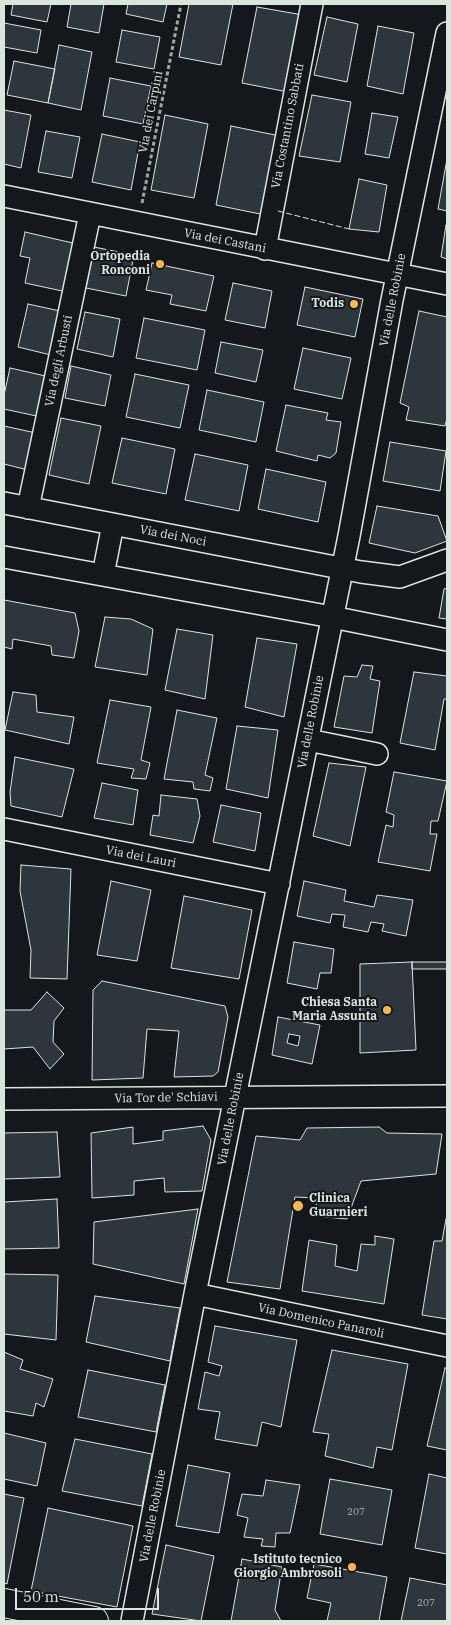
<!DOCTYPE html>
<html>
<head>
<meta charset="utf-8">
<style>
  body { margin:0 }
  #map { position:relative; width:451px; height:1625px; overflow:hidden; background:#14181c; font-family:"IBM Plex Serif",serif }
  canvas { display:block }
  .frame { position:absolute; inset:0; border:5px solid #d8e6dc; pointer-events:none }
  .scale { position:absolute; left:15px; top:1588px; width:144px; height:22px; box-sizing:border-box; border:2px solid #d8e6dc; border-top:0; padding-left:6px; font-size:15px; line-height:18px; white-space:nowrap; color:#d8e6dc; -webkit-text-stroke:4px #14181c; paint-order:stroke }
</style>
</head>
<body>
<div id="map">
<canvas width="451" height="1625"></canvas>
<div class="frame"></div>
<div class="scale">50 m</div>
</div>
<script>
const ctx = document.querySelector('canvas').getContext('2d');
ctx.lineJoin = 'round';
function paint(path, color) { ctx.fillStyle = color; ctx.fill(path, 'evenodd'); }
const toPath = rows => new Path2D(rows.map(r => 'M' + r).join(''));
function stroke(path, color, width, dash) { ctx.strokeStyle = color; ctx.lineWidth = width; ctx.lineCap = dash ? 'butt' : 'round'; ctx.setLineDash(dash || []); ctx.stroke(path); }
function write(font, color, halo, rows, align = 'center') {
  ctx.font = font + ' "IBM Plex Serif",serif'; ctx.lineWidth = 4; ctx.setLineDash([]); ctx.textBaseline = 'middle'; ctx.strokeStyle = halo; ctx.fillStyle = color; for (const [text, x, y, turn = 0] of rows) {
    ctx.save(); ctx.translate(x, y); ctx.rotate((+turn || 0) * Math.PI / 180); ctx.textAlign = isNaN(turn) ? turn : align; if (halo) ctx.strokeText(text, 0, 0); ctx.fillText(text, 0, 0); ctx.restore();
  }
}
const building = toPath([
  [13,4,51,4,47,22,11,15,13,4],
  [71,4,104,4,99,33,67,27,71,4],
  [128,4,167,4,163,22,126,14,128,4],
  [189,4,233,4,221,65,179,57,189,4],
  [257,7,303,15,288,92,242,83,257,7],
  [327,17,358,24,347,82,314,75,327,17],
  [4,23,41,30,37,53,4,47,4,23],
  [378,26,414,33,403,94,367,86,378,26],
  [122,30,160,37,154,69,116,62,122,30],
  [59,45,92,52,81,110,48,103,59,45],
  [14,61,55,69,48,103,7,95,14,61],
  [110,78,151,86,143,124,103,116,110,78],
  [312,95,351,102,340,162,299,156,312,95],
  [4,110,31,115,21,168,4,164,4,110],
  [372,113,398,117,389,158,365,154,372,113],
  [165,115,208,124,194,198,151,190,165,115],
  [231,126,280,136,265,215,216,205,231,126],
  [46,131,80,137,72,178,38,172,46,131],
  [102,134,140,142,131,190,92,182,102,134],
  [447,159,447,211,438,209,447,159],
  [359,179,387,185,379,232,349,229,359,179],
  [446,225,447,225,447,259,441,257,446,225],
  [25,232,77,244,67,292,25,283,30,258,20,256,25,232],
  [94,247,134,255,126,296,86,288,94,247],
  [152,263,214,276,206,311,170,304,172,295,146,290,152,263],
  [233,283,272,291,265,328,225,320,233,283],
  [305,287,363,299,355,337,297,325,305,287],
  [28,304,60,311,51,355,18,347,28,304],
  [419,311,447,317,447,418,445,426,406,420,409,407,400,403,419,311],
  [85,312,120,319,113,357,77,349,85,312],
  [144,318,205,330,197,370,136,358,144,318],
  [221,342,263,350,256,382,215,373,221,342],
  [303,348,351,358,342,399,294,389,303,348],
  [71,366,111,375,105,406,65,398,71,366],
  [10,368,50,377,41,417,4,409,4,395,10,368],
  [135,374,189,385,180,428,126,417,135,374],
  [207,390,264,402,256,442,199,430,207,390],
  [286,405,328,413,326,420,341,422,336,453,330,458,318,455,317,461,276,451,286,405],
  [61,418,101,426,89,484,49,475,61,418],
  [4,426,36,433,28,470,4,464,4,426],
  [122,438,175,449,166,494,112,483,122,438],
  [390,442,446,451,440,491,383,481,390,442],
  [195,454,248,465,239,511,185,500,195,454],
  [266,469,326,482,318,522,258,509,266,469],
  [377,506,438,516,447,541,415,553,369,543,377,506],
  [447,588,447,619,439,618,444,589,447,588],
  [4,600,75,613,79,631,74,658,52,655,51,646,13,639,12,649,4,647,4,600],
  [105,617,131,619,153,629,147,675,95,667,105,617],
  [177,629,213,635,205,699,165,690,177,629],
  [257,638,297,644,284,717,245,707,257,638],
  [362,665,373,666,370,679,380,681,372,733,334,727,344,676,357,677,362,665],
  [414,672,447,676,447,699,444,699,435,750,400,743,414,672],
  [13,692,36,695,37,712,74,717,69,744,5,730,13,692],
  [110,700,151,707,141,760,150,763,146,779,131,778,134,769,97,763,110,700],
  [177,710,217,718,205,775,213,778,210,791,194,789,193,782,164,779,177,710],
  [237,726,278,730,268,798,226,789,237,726],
  [15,757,74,769,62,817,11,806,10,792,15,757],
  [329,763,366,767,350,846,313,836,329,763],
  [394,772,447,781,438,821,431,821,430,834,437,834,430,871,378,862,386,825,393,827,394,815,386,812,394,772],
  [102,783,138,790,133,825,94,818,102,783],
  [161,795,197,799,200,816,193,843,150,835,153,815,159,816,161,795],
  [221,805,261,813,255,851,213,842,221,805],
  [21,865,71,869,67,979,30,978,31,950,20,891,21,865],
  [111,881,151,890,137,961,97,955,111,881],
  [304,881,346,890,344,901,374,907,377,895,413,900,406,936,382,931,384,924,371,922,368,932,343,927,345,915,332,914,330,923,297,916,304,881],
  [184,896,252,910,239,979,171,968,184,896],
  [294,942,334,949,331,973,320,973,317,989,287,983,294,942],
  [412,962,416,1050,360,1053,360,964,412,962],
  [412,962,447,962,447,969,412,969,412,962],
  [102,981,225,1006,228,1017,218,1072,213,1076,174,1077,179,1031,147,1029,143,1078,92,1080,93,990,102,981],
  [47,992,64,1008,54,1021,53,1042,64,1054,50,1069,33,1047,4,1049,4,1010,31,1010,47,992],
  [278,1017,320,1025,312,1064,272,1055,278,1017],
  [289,1034,300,1036,298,1046,287,1043,289,1034],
  [203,1126,211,1140,202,1191,165,1192,164,1178,134,1181,134,1195,92,1198,91,1133,133,1127,133,1144,163,1140,163,1131,203,1126],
  [379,1127,387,1133,442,1134,436,1174,361,1181,347,1219,315,1216,317,1198,295,1197,280,1289,227,1282,256,1136,300,1140,307,1128,379,1127],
  [57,1132,60,1177,4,1179,4,1133,57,1132],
  [57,1199,59,1248,4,1249,4,1202,57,1199],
  [198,1209,184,1284,93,1264,94,1222,198,1209],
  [446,1219,447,1219,447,1319,422,1315,434,1241,442,1241,446,1219],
  [375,1236,394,1239,384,1304,302,1291,309,1240,337,1245,335,1266,357,1271,361,1244,375,1245,375,1236],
  [4,1274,58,1275,56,1340,4,1334,4,1274],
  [95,1296,180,1308,170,1361,86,1342,95,1296],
  [215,1326,297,1340,281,1427,262,1422,257,1446,215,1439,220,1412,198,1409,205,1372,219,1376,222,1366,208,1362,215,1326],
  [332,1350,408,1364,392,1450,377,1447,373,1468,325,1456,329,1434,313,1432,332,1350],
  [4,1352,23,1360,20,1369,53,1379,44,1407,36,1403,33,1416,4,1411,4,1352],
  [445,1368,447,1368,447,1450,427,1446,445,1368],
  [88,1370,165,1385,156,1432,78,1417,88,1370],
  [4,1433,46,1443,37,1486,4,1479,4,1433],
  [75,1439,152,1454,142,1506,62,1491,75,1439],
  [188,1465,230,1473,219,1533,176,1526,188,1465],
  [429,1474,447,1478,447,1554,415,1548,429,1474],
  [330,1479,392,1490,382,1545,320,1534,330,1479],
  [266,1480,300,1485,290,1533,276,1533,275,1547,261,1546,263,1539,244,1537,248,1518,237,1515,242,1494,263,1496,266,1480],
  [4,1494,24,1498,7,1584,4,1583,4,1494],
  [48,1508,133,1526,117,1607,31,1591,48,1508],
  [166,1545,214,1556,201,1621,152,1614,166,1545],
  [242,1559,282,1567,275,1610,281,1621,231,1621,242,1559],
  [314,1564,387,1577,379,1621,327,1621,331,1603,307,1598,314,1564],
  [410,1578,447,1585,447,1621,401,1621,410,1578]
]);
const path = toPath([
  [142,203,181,4]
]);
const minor = toPath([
  [4,196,447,284],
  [265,249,312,4],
  [4,503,361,572,400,577,447,560],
  [28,508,90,214],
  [4,557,332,617,447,640],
  [103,575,113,524],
  [308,740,377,754],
  [4,829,279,884],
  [4,1099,447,1096],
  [195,1294,447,1346],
  [132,1621,195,1294,349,536,392,300,447,33]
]);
const major = toPath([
  [4,1603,94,1621]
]);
const fence = toPath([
  [278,211,349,229]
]);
const markers = [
  [160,264,5,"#ffb74d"],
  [354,304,5,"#ffb74d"],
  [387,1010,5,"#ffb74d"],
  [298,1206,6,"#ffb74d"],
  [352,1567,5,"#ffb74d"]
];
const numberNames = [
  ["207",356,1512],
  ["207",426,1603]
];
const streetNames = [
  ["Via dei Carpini",151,112,-79],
  ["Via Costantino Sabbati",288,126,-79],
  ["Via dei Castani",225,241,11],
  ["Via delle Robinie",393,300,-79],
  ["Via degli Arbusti",59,361,-78],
  ["Via dei Noci",173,536,11],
  ["Via delle Robinie",311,722,-79],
  ["Via dei Lauri",141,857,11],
  ["Via Tor de' Schiavi",166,1098,-1],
  ["Via delle Robinie",231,1119,-79],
  ["Via Domenico Panaroli",321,1321,12],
  ["Via delle Robinie",153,1516,-79]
];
const poiNames = [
  ["Ortopedia",150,257],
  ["Ronconi",150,271],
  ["Todis",344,304],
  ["Chiesa Santa",377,1003],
  ["Maria Assunta",377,1017],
  ["Clinica",309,1199,"left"],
  ["Guarnieri",309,1213,"left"],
  ["Istituto tecnico",342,1560],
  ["Giorgio Ambrosoli",342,1574]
];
paint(building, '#2c363c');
stroke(building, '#d8e6dc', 1);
stroke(minor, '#d8e6dc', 24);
stroke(major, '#d8e6dc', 30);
stroke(path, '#9da8a2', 3, [4, 2.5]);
stroke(minor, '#14181c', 21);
stroke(major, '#14181c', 28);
stroke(fence, '#d8e6dc', 1, [6, 2.5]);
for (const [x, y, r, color] of markers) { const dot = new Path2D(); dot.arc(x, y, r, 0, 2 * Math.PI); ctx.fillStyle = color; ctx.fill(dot); stroke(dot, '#14181c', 2); }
write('10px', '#adbab4', null, numberNames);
write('12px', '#d8e6dc', '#14181c', streetNames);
write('bold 12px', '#d8e6dc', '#14181c', poiNames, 'right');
</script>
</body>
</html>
